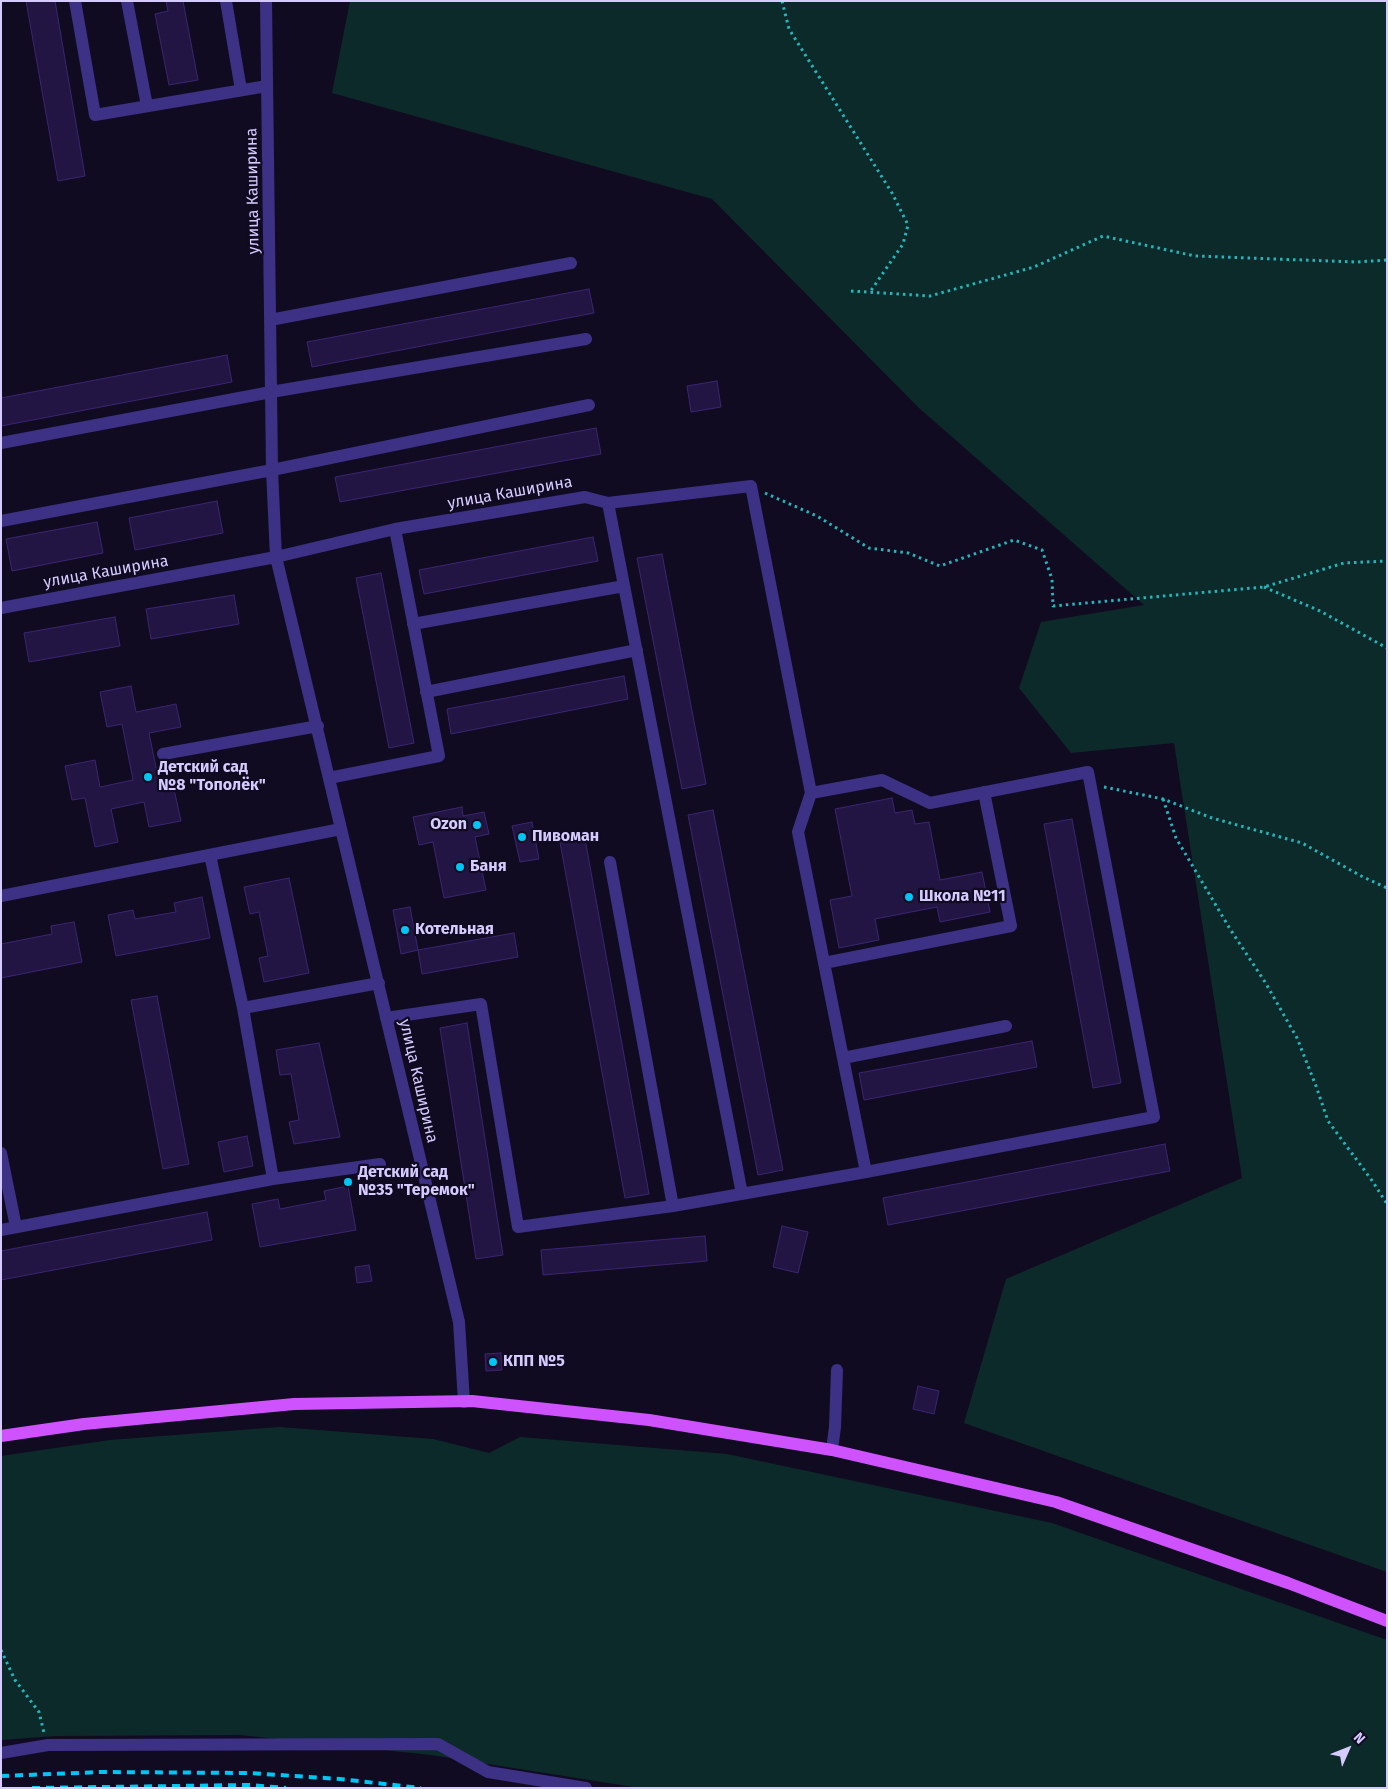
<!DOCTYPE html>
<html>
<head>
<meta charset="utf-8">
<style>
  body { margin:0 }
  #map { position:relative; width:1388px; height:1789px; overflow:hidden; background:#110b21; font-family:"Fira Sans",sans-serif }
  canvas { display:block }
  .frame { position:absolute; inset:0; border:2px solid #d6cbff; pointer-events:none }
  .north { position:absolute; left:1323px; top:1724px; width:50px; height:50px; -webkit-text-stroke:4px #110b21; paint-order:stroke; rotate:46deg; font-size:14px; font-weight:700; line-height:20px; text-align:center; color:#d6cbff }
  .north::after { content:''; display:block; margin:auto; width:18px; height:22px; background:#d6cbff; clip-path:polygon(50% 0,100% 100%,50% 72%,0 100%) }
</style>
</head>
<body>
<div id="map">
<canvas width="1388" height="1789"></canvas>
<div class="frame"></div>
<div class="north">N</div>
</div>
<script>
const ctx = document.querySelector('canvas').getContext('2d');
ctx.lineJoin = 'round';
function paint(path, color) { ctx.fillStyle = color; ctx.fill(path, 'evenodd'); }
const toPath = rows => new Path2D(rows.map(r => 'M' + r).join(''));
function stroke(path, color, width, dash) { ctx.strokeStyle = color; ctx.lineWidth = width; ctx.lineCap = dash ? 'butt' : 'round'; ctx.setLineDash(dash || []); ctx.stroke(path); }
function write(font, color, halo, rows, align = 'center') {
  ctx.font = font + ' "Fira Sans",sans-serif'; ctx.lineWidth = 4.5; ctx.setLineDash([]); ctx.textBaseline = 'middle'; ctx.strokeStyle = halo; ctx.fillStyle = color; for (const [text, x, y, turn = 0] of rows) {
    ctx.save(); ctx.translate(x, y); ctx.rotate((+turn || 0) * Math.PI / 180); ctx.textAlign = isNaN(turn) ? turn : align; if (halo) ctx.strokeText(text, 0, 0); ctx.fillText(text, 0, 0); ctx.restore();
  }
}
const green = toPath([
  [350,1,1387,1,1387,1572,964,1423,1006,1279,1242,1178,1174,743,1071,753,1019,688,1041,622,1144,605,919,408,712,199,332,93],
  [280,1427,433,1439,489,1453,520,1437,727,1454,1052,1523,1387,1640,1387,1788,640,1788,431,1755,240,1735,56,1736,1,1740,1,1456,110,1440]
]);
const building = toPath([
  [26,1,55,1,85,176,58,181,26,1],
  [166,1,183,1,198,80,169,85,155,14,168,11,166,1],
  [589,289,594,313,312,367,307,342,589,289],
  [227,355,232,382,1,426,1,398,227,355],
  [717,381,721,407,691,412,687,386,717,381],
  [596,428,601,454,340,502,335,477,596,428],
  [217,501,223,533,135,550,129,518,217,501],
  [97,522,103,553,12,571,6,539,97,522],
  [593,537,598,561,424,594,419,570,593,537],
  [662,554,706,784,682,789,637,558,662,554],
  [381,573,414,743,389,748,356,578,381,573],
  [234,595,239,624,151,639,146,609,234,595],
  [115,617,120,646,29,662,24,633,115,617],
  [624,676,628,699,451,734,447,709,624,676],
  [131,686,136,712,176,704,181,727,149,733,161,792,174,789,181,821,149,827,144,802,111,809,118,842,95,847,85,798,72,800,65,766,95,760,100,787,133,780,122,724,107,727,100,692,131,686],
  [892,798,895,813,912,810,915,824,929,822,940,880,982,872,990,912,940,922,937,907,875,919,879,940,839,948,830,900,852,896,835,809,892,798],
  [462,807,463,816,484,812,489,834,475,837,486,890,444,898,433,842,419,845,413,817,462,807],
  [713,810,783,1170,758,1175,688,815,713,810],
  [1072,819,1121,1083,1093,1088,1044,824,1072,819],
  [532,822,539,859,520,862,512,826,532,822],
  [584,833,649,1194,625,1198,559,837,584,833],
  [289,878,309,973,264,982,259,958,268,956,259,912,250,914,244,887,289,878],
  [202,897,210,938,116,956,108,915,133,910,135,919,176,912,174,903,202,897],
  [410,907,418,950,401,954,393,910,410,907],
  [74,922,82,962,1,978,1,944,52,934,51,926,74,922],
  [514,933,518,957,422,974,418,950,514,933],
  [157,996,189,1164,163,1169,131,1000,157,996],
  [467,1023,503,1255,476,1259,440,1028,467,1023],
  [1032,1041,1037,1067,864,1100,859,1073,1032,1041],
  [319,1043,340,1137,294,1144,289,1122,299,1120,291,1074,280,1075,276,1050,319,1043],
  [247,1136,253,1166,224,1172,218,1142,247,1136],
  [1165,1144,1170,1171,888,1225,883,1198,1165,1144],
  [348,1186,356,1230,260,1247,252,1204,278,1199,280,1209,326,1200,324,1191,348,1186],
  [207,1212,212,1240,1,1280,1,1251,207,1212],
  [782,1226,808,1232,798,1273,773,1267,782,1226],
  [705,1236,707,1261,543,1275,541,1250,705,1236],
  [369,1265,372,1281,357,1283,355,1267,369,1265],
  [501,1353,502,1370,486,1371,485,1354,501,1353],
  [918,1386,939,1391,934,1414,913,1409,918,1386]
]);
const path = toPath([
  [782,1,789,29,892,193,908,225,903,244,870,292],
  [851,291,930,296,1034,267,1103,236,1195,256,1357,262,1387,260],
  [765,493,817,516,869,548,908,553,940,566,1014,540,1042,550,1052,579,1053,606,1264,587,1344,563,1387,561],
  [1264,587,1320,611,1387,648],
  [1104,787,1163,799,1212,818,1302,843,1363,877,1387,888],
  [1163,799,1176,838,1230,929,1265,982,1297,1038,1316,1086,1328,1121,1373,1182,1387,1204],
  [1,1650,15,1680,39,1712,44,1733]
]);
const minor = toPath([
  [75,1,95,115,267,86],
  [127,1,147,106],
  [226,1,241,90],
  [266,1,272,470,276,557,459,1322,464,1402],
  [270,320,571,263],
  [1,443,271,392,586,339],
  [608,503,742,1194],
  [1,521,272,470,589,405],
  [1,608,276,557,395,529,585,497,608,503,751,486,811,793,798,832,843,1058],
  [413,624,624,586],
  [426,692,637,650],
  [163,754,318,726],
  [329,778,439,756,395,529],
  [210,855,243,1008,273,1179],
  [610,862,673,1206],
  [1,896,341,829],
  [824,963,1011,926,984,792],
  [243,1008,379,983],
  [386,1018,481,1004,518,1227,673,1206,866,1172,1154,1117,1088,772,930,803,882,780,811,793],
  [1,1153,16,1227],
  [866,1172,843,1058,1006,1026],
  [1,1230,273,1179,380,1164],
  [832,1450,835,1427,837,1370],
  [1,1753,48,1745,438,1744,488,1772,586,1788]
]);
const major = toPath([
  [1,1436,84,1424,294,1404,472,1401,649,1420,832,1450,1056,1502,1288,1583,1387,1621]
]);
const rail = toPath([
  [1,1776,101,1772,249,1773,340,1779,421,1788],
  [32,1788,249,1785,286,1788]
]);
const markers = [
  [148,777,5,"#00c6f6"],
  [477,825,5,"#00c6f6"],
  [522,837,5,"#00c6f6"],
  [460,867,5,"#00c6f6"],
  [909,897,5,"#00c6f6"],
  [405,930,5,"#00c6f6"],
  [348,1182,5,"#00c6f6"],
  [493,1362,5,"#00c6f6"]
];
const streetNames = [
  ["улица Каширина",253,191,-91],
  ["улица Каширина",510,493,-10],
  ["улица Каширина",106,572,-10],
  ["улица Каширина",418,1081,77]
];
const poiNames = [
  ["Детский сад",158,768],
  ["№8 \"Тополёк\"",158,786],
  ["Ozon",467,825,"right"],
  ["Пивоман",532,837],
  ["Баня",470,867],
  ["Школа №11",919,897],
  ["Котельная",415,930],
  ["Детский сад",358,1173],
  ["№35 \"Теремок\"",358,1191],
  ["КПП №5",503,1362]
];
paint(green, '#0d2a2b');
paint(building, '#231543');
stroke(building, '#3b2572', 1);
stroke(path, '#23b6bb', 3, [2.5, 4]);
stroke(minor, '#3c3184', 12);
stroke(major, '#cf52ff', 12);
stroke(rail, '#00c6f6', 4, [8, 6]);
for (const [x, y, r, color] of markers) { const dot = new Path2D(); dot.arc(x, y, r, 0, 2 * Math.PI); ctx.fillStyle = color; ctx.fill(dot); stroke(dot, '#110b21', 2); }
write('16px', '#d6cbff', '#110b21', streetNames);
write('bold 16px', '#d6cbff', '#110b21', poiNames, 'left');
</script>
</body>
</html>
